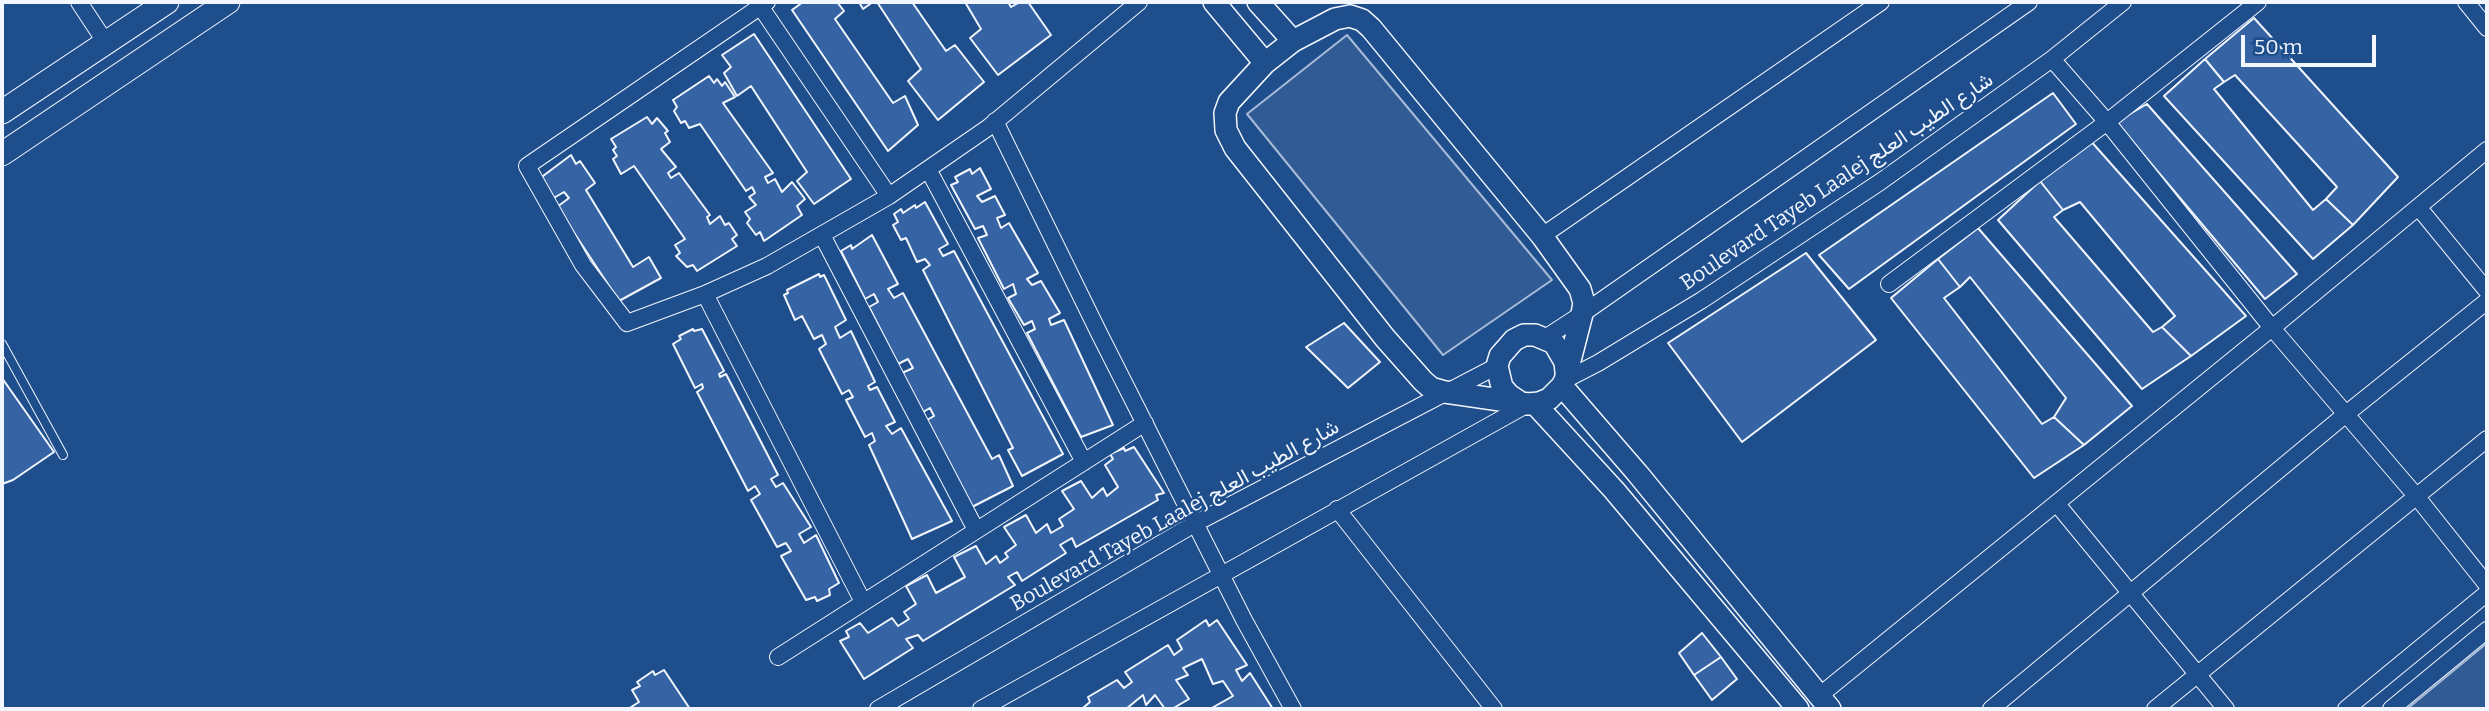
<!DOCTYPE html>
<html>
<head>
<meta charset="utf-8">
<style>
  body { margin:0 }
  #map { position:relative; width:2489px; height:711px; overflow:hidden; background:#1f4e8c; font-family:Bitter,serif }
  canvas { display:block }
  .frame { position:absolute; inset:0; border:4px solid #f2f6ff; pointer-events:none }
  .scale { position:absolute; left:2241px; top:35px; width:135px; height:32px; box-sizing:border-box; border:4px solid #f2f6ff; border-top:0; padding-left:9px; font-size:21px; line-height:24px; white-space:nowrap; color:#f2f6ff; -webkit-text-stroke:5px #1f4e8c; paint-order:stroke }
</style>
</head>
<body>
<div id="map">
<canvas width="2489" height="711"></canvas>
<div class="frame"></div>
<div class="scale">50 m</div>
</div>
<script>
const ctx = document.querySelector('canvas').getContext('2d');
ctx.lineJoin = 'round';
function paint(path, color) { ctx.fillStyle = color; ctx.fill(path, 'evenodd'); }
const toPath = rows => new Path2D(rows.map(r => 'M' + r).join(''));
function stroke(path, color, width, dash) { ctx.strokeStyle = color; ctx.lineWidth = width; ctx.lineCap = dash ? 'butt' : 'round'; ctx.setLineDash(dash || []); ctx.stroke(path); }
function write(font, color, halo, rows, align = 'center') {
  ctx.font = font + ' Bitter,Vazirmatn,serif'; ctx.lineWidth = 5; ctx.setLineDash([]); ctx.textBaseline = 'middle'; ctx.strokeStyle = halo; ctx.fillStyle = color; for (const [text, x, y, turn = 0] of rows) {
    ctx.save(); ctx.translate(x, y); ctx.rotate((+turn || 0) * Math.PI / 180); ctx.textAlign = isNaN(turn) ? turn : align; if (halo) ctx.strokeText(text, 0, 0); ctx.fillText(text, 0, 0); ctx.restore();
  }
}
const green = toPath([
  [1347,35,1552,280,1443,355,1247,114,1347,35],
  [2487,643,2487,709,2407,709,2487,643]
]);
const building = toPath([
  [803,2,837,2,844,11,835,19,893,103,905,96,918,125,888,151,792,10,803,2],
  [859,2,873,2,863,9,859,2],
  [877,2,912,2,946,51,955,45,984,82,938,120,908,81,921,69,877,2],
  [965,2,1008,2,1011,7,1020,2,1028,2,1051,35,998,75,970,38,981,29,965,2],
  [2254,18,2398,177,2353,225,2326,199,2337,187,2235,75,2224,82,2205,59,2254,18],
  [754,34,851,179,814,204,797,181,807,172,751,86,737,96,724,73,731,67,722,55,754,34],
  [2205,59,2224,82,2214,89,2313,210,2326,199,2353,225,2313,259,2164,96,2205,59],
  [709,76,714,83,717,79,722,86,725,82,735,97,723,103,773,173,765,177,768,183,775,179,782,192,792,182,805,199,797,206,802,215,764,241,760,232,756,235,747,223,750,219,745,212,756,205,749,197,755,193,752,187,746,191,700,124,689,128,685,121,681,123,674,111,677,107,673,100,709,76],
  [2053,93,2076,124,1849,289,1819,255,2053,93],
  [2147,104,2297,274,2265,299,2116,122,2147,104],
  [647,117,652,124,657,118,668,131,665,133,670,142,661,149,676,167,668,173,671,178,679,173,710,215,707,217,710,224,720,216,725,225,729,223,737,235,732,239,737,246,697,271,693,265,687,267,676,256,680,253,675,245,685,239,634,166,621,174,613,159,617,156,613,150,616,147,611,139,647,117],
  [2089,139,2246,316,2191,356,2162,327,2175,316,2080,202,2063,210,2040,181,2089,139],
  [571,155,576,164,580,161,595,183,586,190,633,267,649,257,661,278,619,301,557,207,569,198,564,192,552,199,539,179,571,155],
  [980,168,991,189,977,196,982,202,995,196,1005,215,997,218,1001,228,1009,223,1038,273,1027,279,1032,285,1041,281,1060,313,1049,319,1051,325,1064,320,1113,425,1081,437,1027,333,1035,329,1032,321,1024,325,1008,298,1016,294,1013,284,1004,289,978,238,987,235,983,226,975,229,951,185,958,182,955,177,970,169,972,174,980,168],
  [2040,181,2063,210,2054,217,2153,332,2162,327,2191,356,2142,389,1998,220,2040,181],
  [925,202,948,244,939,249,943,256,954,251,1063,454,1022,476,1008,450,1013,448,923,270,930,265,925,259,917,262,906,238,901,240,893,225,898,222,894,214,901,209,903,213,915,205,916,208,925,202],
  [1978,228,2132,406,2084,445,2054,417,2066,398,1970,277,1960,287,1938,259,1978,228],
  [872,235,898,284,888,289,894,298,903,293,992,459,999,455,1013,486,972,507,927,420,934,416,930,408,923,412,902,373,913,368,908,359,898,364,869,307,878,302,874,294,865,299,841,251,851,245,852,249,872,235],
  [1806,253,1876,340,1742,442,1668,343,1806,253],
  [1938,259,1960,287,1944,298,2042,424,2054,417,2084,445,2034,478,1891,298,1938,259],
  [819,274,820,277,824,275,846,320,835,327,840,338,851,331,875,382,868,386,870,390,877,387,895,422,886,426,892,434,901,428,952,521,912,539,869,445,875,441,872,433,865,437,846,400,853,397,849,390,842,394,819,349,826,344,822,335,814,339,802,316,795,320,784,295,788,293,787,290,819,274],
  [1344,323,1380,362,1348,388,1306,347,1344,323],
  [693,329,694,331,702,329,724,371,719,374,720,377,726,374,778,475,771,479,776,487,783,483,811,527,799,534,804,543,816,535,839,583,829,589,830,595,817,601,815,597,806,600,781,556,791,551,786,543,777,547,751,500,760,494,755,486,748,491,697,392,703,388,702,384,695,388,673,344,681,339,679,336,693,329],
  [2,378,54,452,13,480,2,484,2,378],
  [1134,447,1164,493,1156,495,1158,500,1076,547,1072,538,1060,545,1066,553,1022,581,1017,572,1008,577,1015,585,923,641,918,635,906,639,913,648,864,679,840,641,849,637,846,631,860,623,868,633,892,618,898,626,909,619,904,612,916,604,906,586,927,575,936,593,965,577,954,557,976,546,986,564,996,556,1000,563,1008,557,1005,553,1016,545,1004,527,1026,515,1036,533,1047,524,1051,533,1063,526,1059,519,1074,509,1062,491,1081,481,1092,498,1103,488,1107,496,1118,487,1105,465,1113,459,1110,454,1124,448,1125,451,1134,447],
  [1206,620,1209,626,1217,620,1247,665,1236,670,1242,681,1250,673,1273,709,1210,709,1233,696,1223,681,1213,684,1202,659,1183,668,1188,675,1176,680,1189,699,1172,709,1165,709,1155,695,1146,705,1143,695,1126,709,1085,709,1084,707,1090,702,1088,697,1117,680,1124,688,1132,682,1125,672,1168,645,1174,655,1182,649,1177,640,1206,620],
  [1702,633,1721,657,1694,675,1679,653,1702,633],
  [1721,657,1737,679,1712,700,1694,675,1721,657],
  [664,670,690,709,628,709,639,702,632,690,640,686,637,682,653,671,655,675,664,670]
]);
const service = toPath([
  [2,344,63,455]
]);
const minor = toPath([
  [79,2,106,43],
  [767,2,527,166,583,265,627,323,705,294,767,266,889,196,989,127,1139,2],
  [2466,2,2487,28],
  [760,6,889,196],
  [2052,59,2107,122,2272,328,2417,497,2487,585],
  [995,121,1099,333,1244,620,1293,709],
  [928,169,1084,462],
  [2419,208,2487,291],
  [822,235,976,530],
  [1542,236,1881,2],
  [1889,284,2107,122,2258,2],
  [705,294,863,602],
  [1545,338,1582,314,2029,2],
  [1565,380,1598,363,1702,300,1880,182,2052,59,2123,2],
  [2057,504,2226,709],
  [1337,509,1494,709],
  [778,657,1145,423],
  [1819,696,2272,328,2487,150],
  [878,709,1196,523,1497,366],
  [981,709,1528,404],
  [1991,709,2346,414,2487,301],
  [2155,709,2487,439],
  [2346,709,2487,593],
  [2391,709,2487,630]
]);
const tertiary = toPath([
  [1214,2,1265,63],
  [1258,2,1293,41],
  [1350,16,1362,20,1371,28,1542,236,1580,289,1584,303,1582,314,1565,380,1562,386,1549,399,1539,403,1528,404,1445,392,1431,388,1423,381,1385,338,1235,148,1226,130,1225,113,1229,102,1265,63,1293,41,1335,19,1350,16],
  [1562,386,1638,474,1830,709],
  [1518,401,1509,395,1502,387,1497,366,1500,356,1514,340,1524,335,1535,335,1554,343,1565,362,1566,372],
  [1535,404,1614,490,1798,709]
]);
const secondary = toPath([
  [2,112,167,2],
  [2,154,228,2]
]);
const streetNames = [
  ["Boulevard Tayeb Laalej شارع الطيب العلج",1837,182,-34],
  ["Boulevard Tayeb Laalej شارع الطيب العلج",1175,516,-29]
];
paint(green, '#305b95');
stroke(green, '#a8bbd7', 2);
paint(building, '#3563a3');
stroke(building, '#f2f6ff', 2);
stroke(service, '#f2f6ff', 10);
stroke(minor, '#f2f6ff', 18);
stroke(tertiary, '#f2f6ff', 24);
stroke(secondary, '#f2f6ff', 25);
stroke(service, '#1f4e8c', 8);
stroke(minor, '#1f4e8c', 16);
stroke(tertiary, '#1f4e8c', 21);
stroke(secondary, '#1f4e8c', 23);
write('21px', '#f2f6ff', '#1f4e8c', streetNames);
</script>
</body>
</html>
